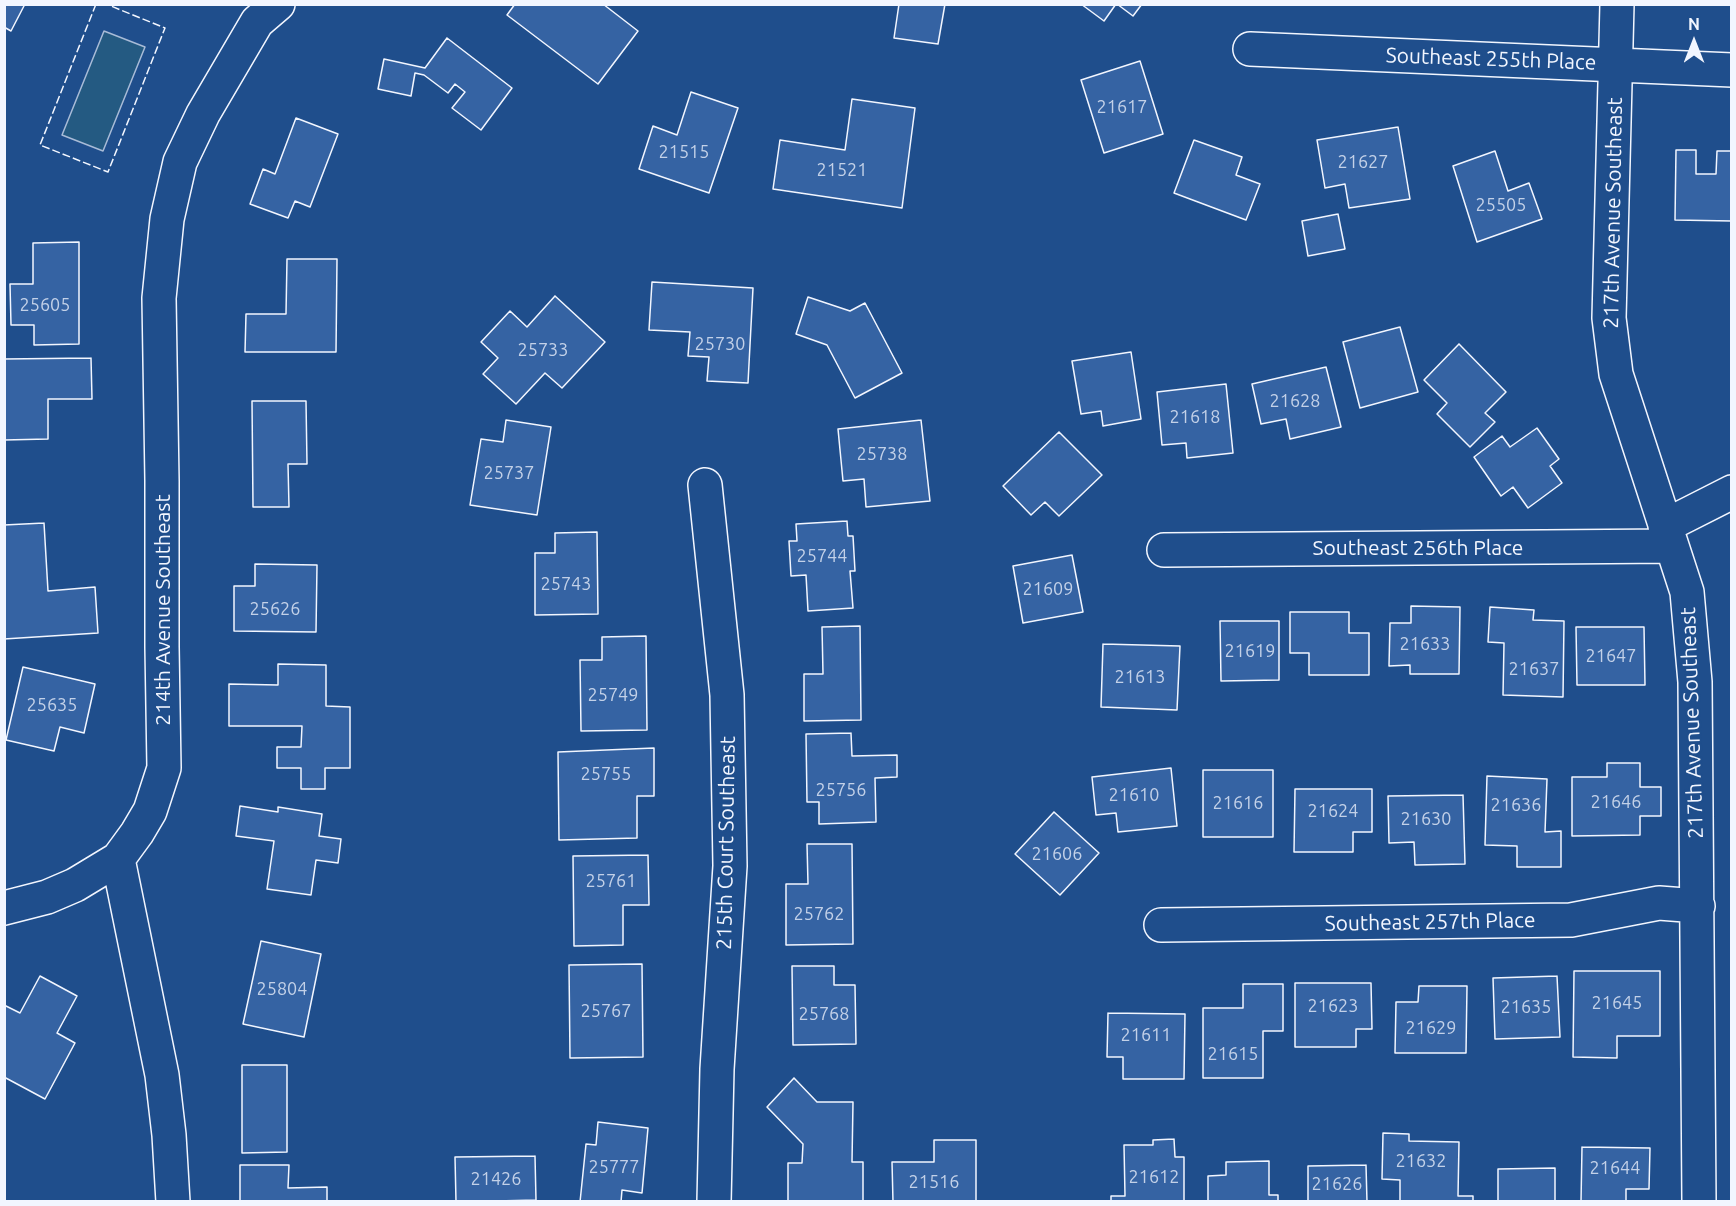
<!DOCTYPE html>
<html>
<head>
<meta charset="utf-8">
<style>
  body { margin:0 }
  #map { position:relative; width:1736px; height:1206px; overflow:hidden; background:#1f4e8c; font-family:Ubuntu,sans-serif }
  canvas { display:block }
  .frame { position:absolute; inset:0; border:6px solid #f2f6ff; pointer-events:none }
  .north { position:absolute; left:1664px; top:12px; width:60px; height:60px; -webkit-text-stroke:4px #1f4e8c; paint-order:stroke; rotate:0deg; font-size:16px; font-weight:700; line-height:24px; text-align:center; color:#f2f6ff }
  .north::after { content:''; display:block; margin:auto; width:21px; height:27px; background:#f2f6ff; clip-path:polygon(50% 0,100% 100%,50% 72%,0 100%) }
</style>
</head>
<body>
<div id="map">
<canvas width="1736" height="1206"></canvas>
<div class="frame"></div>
<div class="north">N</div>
</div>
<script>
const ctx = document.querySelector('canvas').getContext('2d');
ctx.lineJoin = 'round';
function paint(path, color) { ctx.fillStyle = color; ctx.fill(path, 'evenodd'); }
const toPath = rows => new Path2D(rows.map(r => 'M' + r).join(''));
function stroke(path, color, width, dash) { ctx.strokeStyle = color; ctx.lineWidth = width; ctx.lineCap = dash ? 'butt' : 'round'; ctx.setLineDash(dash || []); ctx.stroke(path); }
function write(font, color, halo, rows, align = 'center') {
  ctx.font = font + ' Ubuntu,sans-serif'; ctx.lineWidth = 4.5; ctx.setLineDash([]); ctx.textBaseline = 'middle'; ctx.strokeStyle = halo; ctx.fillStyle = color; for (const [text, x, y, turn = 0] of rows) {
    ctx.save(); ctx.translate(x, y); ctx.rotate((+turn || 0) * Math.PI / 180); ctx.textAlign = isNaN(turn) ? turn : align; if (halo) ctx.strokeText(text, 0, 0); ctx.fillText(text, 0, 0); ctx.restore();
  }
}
const green = toPath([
  [104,31,145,47,103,151,62,135,104,31]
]);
const building = toPath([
  [4,4,25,4,11,31,4,27,4,4],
  [515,4,603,4,638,31,598,84,507,15,515,4],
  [899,4,945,4,938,44,894,38,899,4],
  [1081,4,1116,4,1104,21,1081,4],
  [1117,4,1142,4,1133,16,1117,4],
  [447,38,512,88,481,130,452,108,465,92,455,84,448,93,424,75,415,73,411,96,378,89,384,59,425,68,447,38],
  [1140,61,1163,134,1104,153,1081,80,1140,61],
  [691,92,738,108,709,193,639,169,653,126,677,135,691,92],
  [852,99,915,108,902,208,773,189,780,140,845,150,852,99],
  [296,118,338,134,310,207,295,201,288,218,250,204,263,169,275,174,296,118],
  [1398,127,1410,199,1349,208,1345,184,1325,188,1317,140,1398,127],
  [1194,140,1242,157,1236,175,1260,184,1246,220,1174,193,1194,140],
  [1676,150,1696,150,1696,174,1716,174,1717,151,1732,151,1732,221,1675,220,1676,150],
  [1495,151,1508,191,1529,183,1542,219,1477,242,1453,166,1495,151],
  [1338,214,1345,249,1308,256,1302,221,1338,214],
  [79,242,79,344,34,345,34,325,11,325,10,284,33,284,33,243,79,242],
  [287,259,337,259,336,352,245,352,246,314,286,314,287,259],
  [652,282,753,288,748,383,707,381,709,357,688,356,690,332,649,330,652,282],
  [555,296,605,342,562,388,545,373,516,404,483,374,498,358,481,342,510,311,527,327,555,296],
  [808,297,850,311,865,303,902,373,855,398,827,345,796,334,808,297],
  [1400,327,1418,392,1360,408,1343,342,1400,327],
  [1459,344,1506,392,1485,413,1495,422,1470,447,1437,414,1447,403,1424,380,1459,344],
  [1131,352,1141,419,1103,426,1101,411,1081,414,1072,361,1131,352],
  [91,358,92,399,48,399,48,439,4,440,4,359,91,358],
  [1326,367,1341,427,1290,439,1286,419,1261,424,1252,384,1326,367],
  [1226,384,1233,453,1187,458,1186,443,1162,445,1157,392,1226,384],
  [252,401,306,401,307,464,288,464,289,507,253,507,252,401],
  [506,420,551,427,537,515,470,505,481,439,503,442,506,420],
  [921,420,930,501,866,507,864,479,843,481,838,429,921,420],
  [1537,428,1559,459,1550,466,1562,483,1528,508,1513,487,1501,496,1474,457,1502,436,1510,447,1537,428],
  [1059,432,1102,475,1059,516,1045,502,1031,515,1003,486,1059,432],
  [847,521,848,536,853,536,855,571,850,571,853,608,808,611,806,575,791,576,789,541,797,541,796,524,847,521],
  [44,523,48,591,95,587,98,633,4,639,4,525,44,523],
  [597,532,598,614,535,615,535,553,555,553,555,533,597,532],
  [1072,555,1083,612,1023,623,1013,566,1072,555],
  [255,564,317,565,316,632,234,631,234,586,255,586,255,564],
  [1411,606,1460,607,1459,674,1410,674,1410,665,1389,666,1390,623,1411,623,1411,606],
  [1490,607,1534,610,1533,620,1564,621,1563,697,1503,695,1504,643,1488,642,1490,607],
  [1290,612,1349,612,1349,633,1369,633,1369,675,1309,675,1309,653,1290,653,1290,612],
  [1220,621,1279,621,1279,680,1221,681,1220,621],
  [860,626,861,720,804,721,804,674,823,674,822,627,860,626],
  [1576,627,1644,627,1645,685,1577,685,1576,627],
  [646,636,647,730,581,731,580,660,602,660,602,637,646,636],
  [1103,644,1180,646,1177,710,1101,707,1103,644],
  [278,664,326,665,326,706,350,707,350,768,325,768,325,789,301,789,301,768,277,768,277,747,301,747,302,726,229,726,229,684,278,685,278,664],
  [23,667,95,684,84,733,60,727,54,751,6,740,23,667],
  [851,733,852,756,897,755,897,777,875,778,876,822,819,824,819,802,807,802,806,734,851,733],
  [654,748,654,796,637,796,637,838,559,840,558,752,654,748],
  [1607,763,1640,763,1640,787,1661,787,1661,816,1640,816,1640,835,1572,836,1572,777,1607,777,1607,763],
  [1171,768,1177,826,1118,832,1116,813,1096,815,1092,777,1171,768],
  [1203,770,1273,770,1273,837,1203,837,1203,770],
  [1487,776,1547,779,1545,832,1561,831,1561,867,1517,867,1517,846,1485,845,1487,776],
  [1295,789,1372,789,1372,832,1353,832,1353,852,1294,852,1295,789],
  [1463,795,1465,864,1415,865,1414,842,1389,843,1388,796,1463,795],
  [240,806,278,812,278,807,322,814,319,836,341,839,338,863,316,860,311,895,267,889,274,841,236,836,240,806],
  [1054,812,1099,853,1060,895,1015,854,1054,812],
  [807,844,852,844,853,944,786,945,786,884,808,884,807,844],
  [648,855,649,905,623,905,623,945,574,946,573,856,648,855],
  [261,941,321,954,304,1037,243,1024,261,941],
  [642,964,643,1057,570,1058,569,965,642,964],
  [792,966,834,966,834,985,855,985,856,1044,793,1045,792,966],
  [1574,971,1660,971,1660,1036,1617,1036,1617,1058,1573,1057,1574,971],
  [40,976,77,996,57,1033,75,1043,45,1099,4,1077,4,1005,20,1013,40,976],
  [1557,976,1560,1037,1495,1039,1493,978,1557,976],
  [1295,983,1371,983,1372,1029,1356,1029,1356,1047,1295,1047,1295,983],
  [1243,984,1283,984,1283,1031,1263,1031,1263,1078,1203,1078,1203,1008,1243,1008,1243,984],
  [1419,986,1467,986,1466,1053,1395,1053,1396,1002,1418,1002,1419,986],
  [1108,1013,1185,1014,1184,1079,1123,1079,1123,1057,1107,1057,1108,1013],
  [242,1065,287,1065,287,1152,242,1153,242,1065],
  [794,1078,817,1102,853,1102,852,1162,863,1162,863,1201,788,1201,788,1163,802,1163,803,1144,767,1107,794,1078],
  [598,1122,648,1128,642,1193,622,1190,621,1202,580,1202,586,1144,596,1145,598,1122],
  [1383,1133,1409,1134,1409,1141,1459,1142,1458,1196,1473,1196,1473,1202,1400,1202,1400,1180,1382,1179,1383,1133],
  [1174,1139,1175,1157,1184,1157,1184,1202,1111,1202,1111,1196,1125,1196,1124,1145,1153,1145,1153,1140,1174,1139],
  [934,1140,976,1140,976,1202,893,1202,892,1162,934,1162,934,1140],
  [1582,1147,1650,1148,1649,1189,1626,1189,1626,1202,1581,1202,1582,1147],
  [535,1156,536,1200,456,1202,455,1157,535,1156],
  [1269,1161,1269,1195,1278,1195,1278,1202,1208,1202,1208,1176,1226,1175,1226,1162,1269,1161],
  [240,1165,289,1165,288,1188,327,1187,327,1202,240,1202,240,1165],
  [1366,1165,1367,1202,1308,1202,1308,1166,1366,1165],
  [1555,1168,1555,1202,1498,1202,1498,1169,1555,1168]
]);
const minor = toPath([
  [1617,4,1609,318,1616,374,1687,592,1695,682,1699,1202],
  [1250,49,1732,70],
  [705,485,727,695,730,866,717,1069,714,1202],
  [1665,526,1732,492],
  [1164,550,1671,546],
  [4,908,47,897,75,885,118,859],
  [1161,925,1571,920,1659,903,1698,906],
  [173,1202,169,1135,162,1075,118,859,137,833,150,811,164,768,162,647,162,481,159,298,167,219,180,162,203,114,257,22,278,4]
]);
const fence = toPath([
  [96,4,40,145,108,172,165,28,106,4]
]);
const numberNames = [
  ["21617",1122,107],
  ["21515",684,152],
  ["21627",1363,162],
  ["21521",842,170],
  ["25505",1501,205],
  ["25605",45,305],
  ["25730",720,344],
  ["25733",543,350],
  ["21628",1295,401],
  ["21618",1195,417],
  ["25738",882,454],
  ["25737",509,473],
  ["25744",822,556],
  ["25743",566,584],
  ["21609",1048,589],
  ["25626",275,609],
  ["21633",1425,644],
  ["21619",1250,651],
  ["21647",1611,656],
  ["21637",1534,669],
  ["21613",1140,677],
  ["25749",613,695],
  ["25635",52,705],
  ["25755",606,774],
  ["25756",841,790],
  ["21610",1134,795],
  ["21646",1616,802],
  ["21616",1238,803],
  ["21636",1516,805],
  ["21624",1333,811],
  ["21630",1426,819],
  ["21606",1057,854],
  ["25761",611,881],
  ["25762",819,914],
  ["25804",282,989],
  ["21645",1617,1003],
  ["21623",1333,1006],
  ["21635",1526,1007],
  ["25767",606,1011],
  ["25768",824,1014],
  ["21629",1431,1028],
  ["21611",1146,1035],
  ["21615",1233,1054],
  ["21632",1421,1161],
  ["25777",614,1167],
  ["21644",1615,1168],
  ["21612",1154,1177],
  ["21426",496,1179],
  ["21516",934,1182],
  ["21626",1337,1184]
];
const streetNames = [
  ["Southeast 255th Place",1491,59,2],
  ["217th Avenue Southeast",1613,213,-89],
  ["Southeast 256th Place",1418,548],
  ["214th Avenue Southeast",163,610,-90],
  ["217th Avenue Southeast",1692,723,-92],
  ["215th Court Southeast",726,843,-89],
  ["Southeast 257th Place",1430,922,-1]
];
paint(green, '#245a82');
stroke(green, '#a8bbd7', 1.5);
paint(building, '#3563a3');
stroke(building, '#f2f6ff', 1.5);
stroke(minor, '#f2f6ff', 36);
stroke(minor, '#1f4e8c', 33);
stroke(fence, '#f2f6ff', 1.5, [8, 3]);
write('18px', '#c3d1e8', null, numberNames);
write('21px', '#f2f6ff', '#1f4e8c', streetNames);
</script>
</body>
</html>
